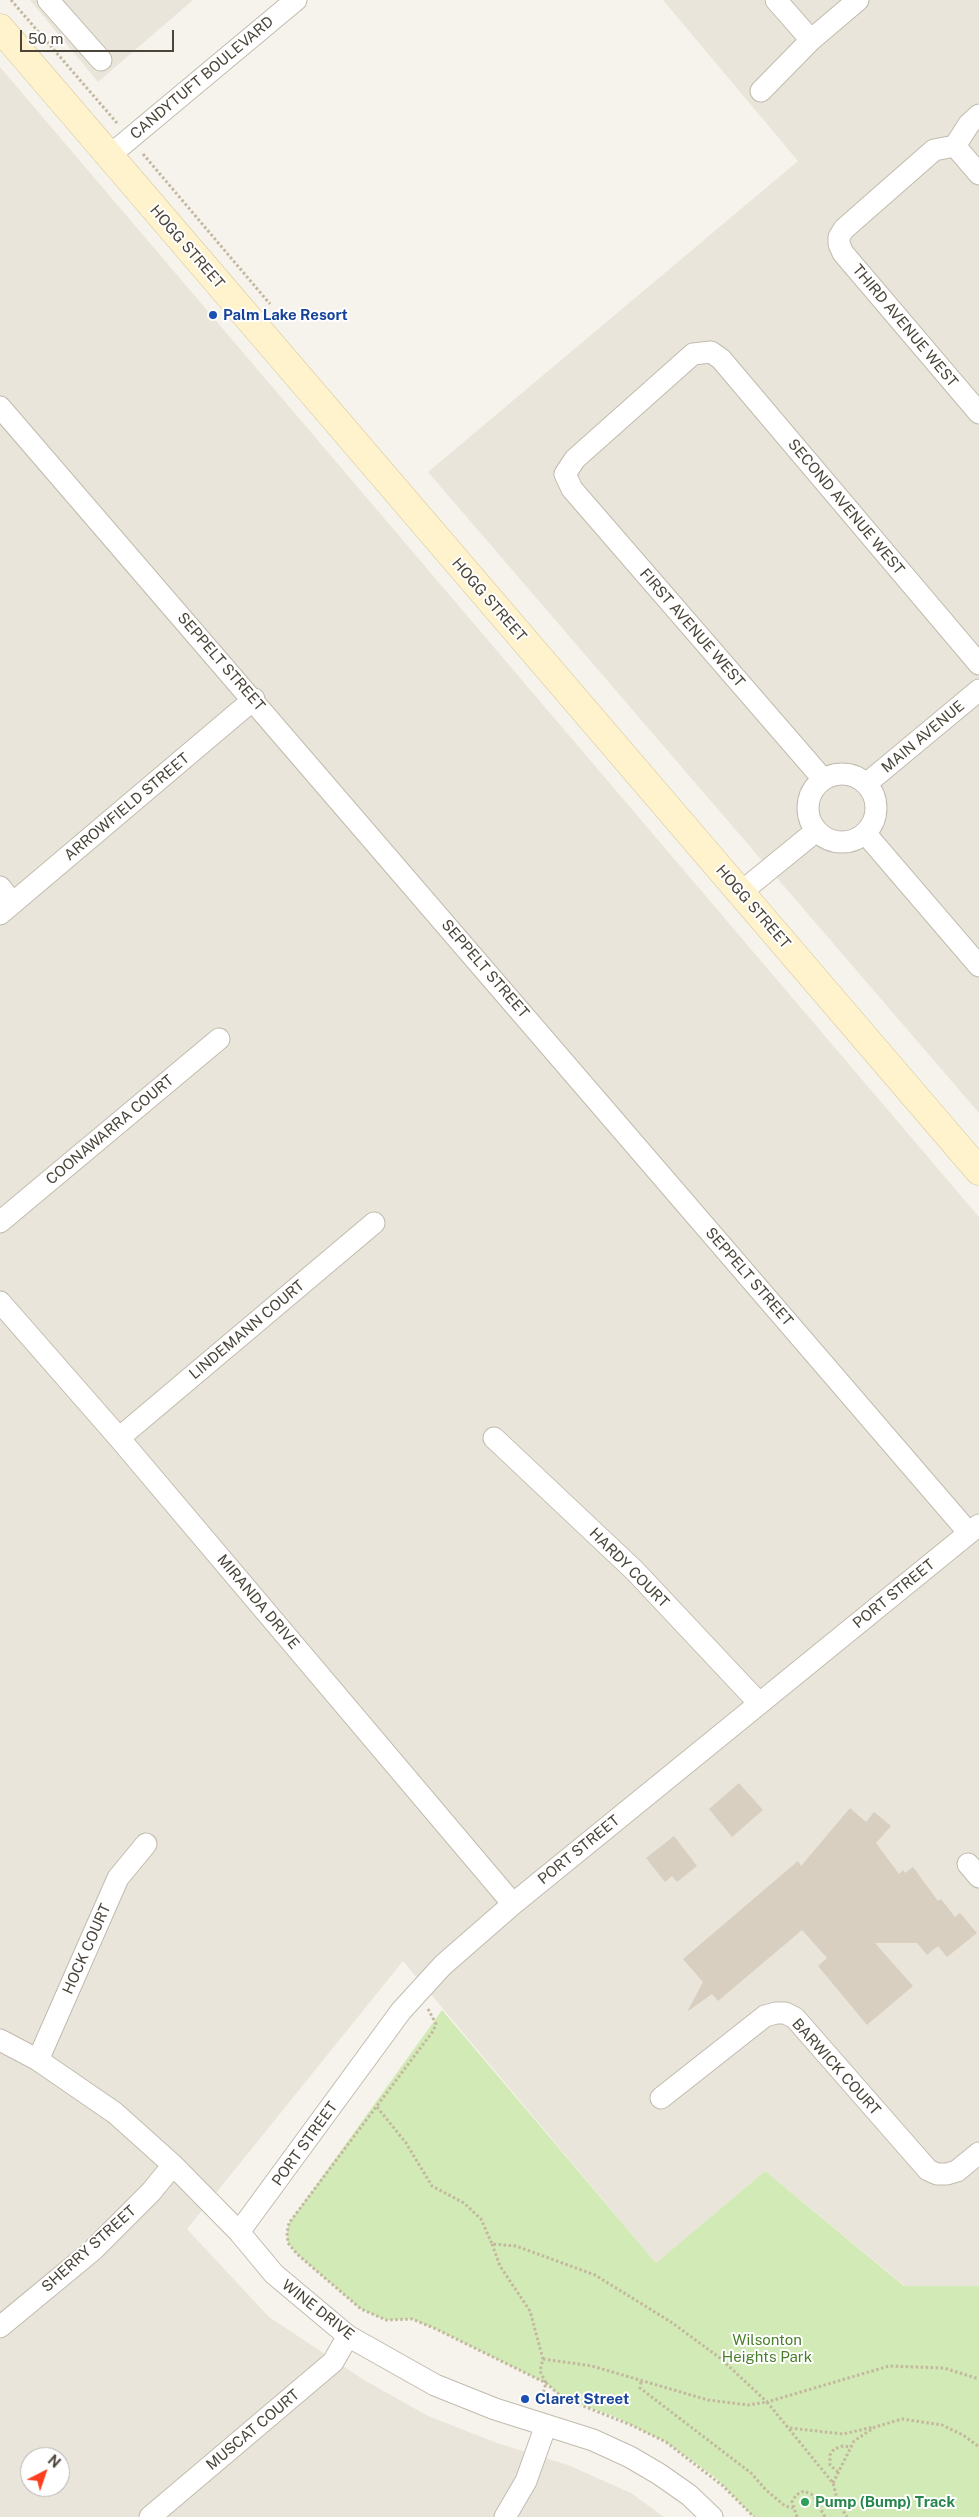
<!DOCTYPE html>
<html>
<head>
<meta charset="utf-8">
<style>
  body { margin:0 }
  #map { position:relative; width:979px; height:2517px; overflow:hidden; background:#f6f3ec; font-family:"Public Sans",sans-serif }
  canvas { display:block }
  .north { position:absolute; left:20px; top:2447px; width:50px; height:50px; box-sizing:border-box; background:#fff; border:1px solid #b7b4b0; border-radius:50%; rotate:41deg; font-size:14px; font-weight:700; line-height:20px; text-align:center; color:#4b4439 }
  .north::after { content:''; display:block; margin:auto; width:18px; height:22px; background:#fc3f1d; clip-path:polygon(50% 0,100% 100%,50% 72%,0 100%) }
  .scale { position:absolute; left:20px; top:30px; width:154px; height:22px; box-sizing:border-box; border:2px solid #4b4439; border-top:0; padding-left:6px; font-size:15px; line-height:18px; white-space:nowrap; color:#4b4439; -webkit-text-stroke:4px #fff; paint-order:stroke }
</style>
</head>
<body>
<div id="map">
<canvas width="979" height="2517"></canvas>
<div class="north">N</div>
<div class="scale">50 m</div>
</div>
<script>
const ctx = document.querySelector('canvas').getContext('2d');
ctx.lineJoin = 'round';
function paint(path, color) { ctx.fillStyle = color; ctx.fill(path, 'evenodd'); }
const toPath = rows => new Path2D(rows.map(r => 'M' + r).join(''));
function stroke(path, color, width, dash) { ctx.strokeStyle = color; ctx.lineWidth = width; ctx.lineCap = dash ? 'butt' : 'round'; ctx.setLineDash(dash || []); ctx.stroke(path); }
function write(font, color, halo, rows, align = 'center') {
  ctx.font = font + ' "Public Sans",sans-serif'; ctx.lineWidth = 4; ctx.setLineDash([]); ctx.textBaseline = 'middle'; ctx.strokeStyle = halo; ctx.fillStyle = color; for (const [text, x, y, turn = 0] of rows) {
    ctx.save(); ctx.translate(x, y); ctx.rotate((+turn || 0) * Math.PI / 180); ctx.textAlign = isNaN(turn) ? turn : align; if (halo) ctx.strokeText(text, 0, 0); ctx.fillText(text, 0, 0); ctx.restore();
  }
}
const residential = toPath([
  [30,0,193,0,98,82],
  [663,0,979,0,979,1113,428,472,798,161],
  [0,67,979,1217,979,2286,905,2286,765,2171,656,2263,403,1961,187,2229,269,2317,364,2380,428,2416,497,2443,568,2465,631,2493,664,2517,0,2517],
  [30,2457,60,2457,60,2487,30,2487]
]);
const green = toPath([
  [442,2010,656,2263,765,2171,904,2286,979,2286,979,2517,754,2517,716,2478,666,2442,613,2416,563,2398,546,2383,436,2329,412,2319,386,2320,361,2309,297,2254,288,2243,287,2233,289,2223]
]);
const building = toPath([
  [739,1783,763,1810,732,1837,709,1809],
  [850,1808,866,1822,874,1812,891,1826,876,1843,899,1874,903,1870,905,1873,913,1867,938,1901,941,1899,955,1917,960,1913,977,1933,947,1957,938,1946,927,1955,917,1943,875,1943,913,1986,867,2025,818,1966,827,1958,802,1930,718,2001,712,1994,687,2012,703,1982,683,1959,798,1861,801,1866],
  [674,1836,697,1866,677,1882,672,1876,665,1882,646,1858]
]);
const path = toPath([
  [11,0,117,123],
  [143,154,270,304],
  [428,2009,436,2024,433,2031,289,2223,287,2233,288,2243,297,2254,361,2309,386,2320,412,2319,436,2329,546,2383,563,2398,631,2425,666,2442,723,2486,754,2517],
  [377,2107,406,2143,432,2186,464,2203,481,2219,492,2244,516,2246,595,2275,671,2322,720,2358,767,2402,889,2366,944,2368,979,2379],
  [492,2244,500,2266,530,2311,543,2359,540,2371,546,2383,540,2404],
  [543,2359,592,2366,708,2400,748,2405,767,2402,833,2483,838,2503,847,2517],
  [641,2382,640,2388,751,2473,766,2490,785,2506,793,2508],
  [790,2428,843,2434,873,2427],
  [838,2472,830,2465,830,2455,834,2449,843,2446,851,2447],
  [833,2483,854,2441,875,2427,902,2419,942,2425,963,2435,979,2447],
  [797,2517,792,2502,796,2495,804,2491,813,2495,825,2517]
]);
const street = toPath([
  [48,0,101,60],
  [776,0,811,40],
  [761,91,811,40,858,0],
  [979,115,969,124,955,146,934,150,844,229,839,237,839,244,843,253,979,413],
  [955,146,979,174],
  [109,156,296,0],
  [0,407,969,1533],
  '808 808a34 34 0 1 1 68 0a34 34 0 1 1-68 0Z',
  [823,779,572,489,565,474,575,459,693,354,711,352,721,359,979,664],
  [866,784,979,690],
  [865,833,979,966],
  [0,887,13,903],
  [740,893,816,831],
  [0,914,254,699],
  [0,1222,219,1039],
  [0,1302,119,1438,513,1904],
  [119,1438,374,1223],
  [494,1438,635,1571,759,1703],
  [968,1864,979,1877],
  [0,2040,38,2060,115,2113,173,2165,239,2232,274,2274,348,2336,435,2385,495,2409,593,2440,630,2457,659,2474,689,2495,712,2517],
  [38,2060,118,1878,146,1844],
  [661,2098,765,2016,776,2013,785,2013,795,2018,928,2170,937,2174,947,2174,957,2171,979,2153],
  [239,2232,401,2011,443,1965,513,1904,979,1525],
  [0,2327,92,2251,151,2192,173,2165],
  [150,2517,333,2362,348,2336],
  [505,2517,526,2481,546,2425]
]);
const secondary = toPath([
  [0,28,979,1171]
]);
const markers = [
  [213,315,5,"#1a4fb4"],
  [525,2399,5,"#1a4fb4"],
  [805,2502,5,"#2e9e5b"]
];
const streetNames = [
  ["CANDYTUFT BOULEVARD",202,78,-40],
  ["HOGG STREET",187,247,49],
  ["THIRD AVENUE WEST",905,326,50],
  ["SECOND AVENUE WEST",846,507,50],
  ["HOGG STREET",489,600,49],
  ["FIRST AVENUE WEST",692,628,49],
  ["SEPPELT STREET",221,662,49],
  ["MAIN AVENUE",923,737,-40],
  ["ARROWFIELD STREET",127,807,-40],
  ["HOGG STREET",753,907,49],
  ["SEPPELT STREET",485,969,49],
  ["COONAWARRA COURT",110,1130,-40],
  ["SEPPELT STREET",749,1277,49],
  ["LINDEMANN COURT",247,1330,-40],
  ["HARDY COURT",629,1568,45],
  ["PORT STREET",894,1594,-39],
  ["MIRANDA DRIVE",258,1602,50],
  ["PORT STREET",579,1850,-39],
  ["HOCK COURT",87,1949,-66],
  ["BARWICK COURT",836,2067,48],
  ["PORT STREET",305,2144,-54],
  ["SHERRY STREET",89,2249,-42],
  ["WINE DRIVE",318,2310,38],
  ["MUSCAT COURT",253,2430,-40]
];
const transitNames = [
  ["Palm Lake Resort",223,315],
  ["Claret Street",535,2399]
];
const parkNames = [
  ["Wilsonton",767,2340],
  ["Heights Park",767,2357]
];
const leisureNames = [
  ["Pump (Bump) Track",815,2502]
];
paint(residential, '#eae5da');
paint(green, '#d2eab5');
paint(building, '#d8cfc1');
stroke(street, '#c2bbae', 23);
stroke(secondary, '#d6c79b', 29);
stroke(path, '#c4b79f', 3, [2.5, 2.5]);
stroke(street, '#fff', 21);
stroke(secondary, '#fff3cd', 28);
for (const [x, y, r, color] of markers) { const dot = new Path2D(); dot.arc(x, y, r, 0, 2 * Math.PI); ctx.fillStyle = color; ctx.fill(dot); stroke(dot, '#fff', 2); }
write('15px', '#4b4439', '#fff', streetNames);
write('bold 15px', '#164399', '#fff', transitNames, 'left');
write('15px', '#4a7f2a', '#fff', parkNames);
write('bold 15px', '#27864d', '#fff', leisureNames, 'left');
</script>
</body>
</html>
